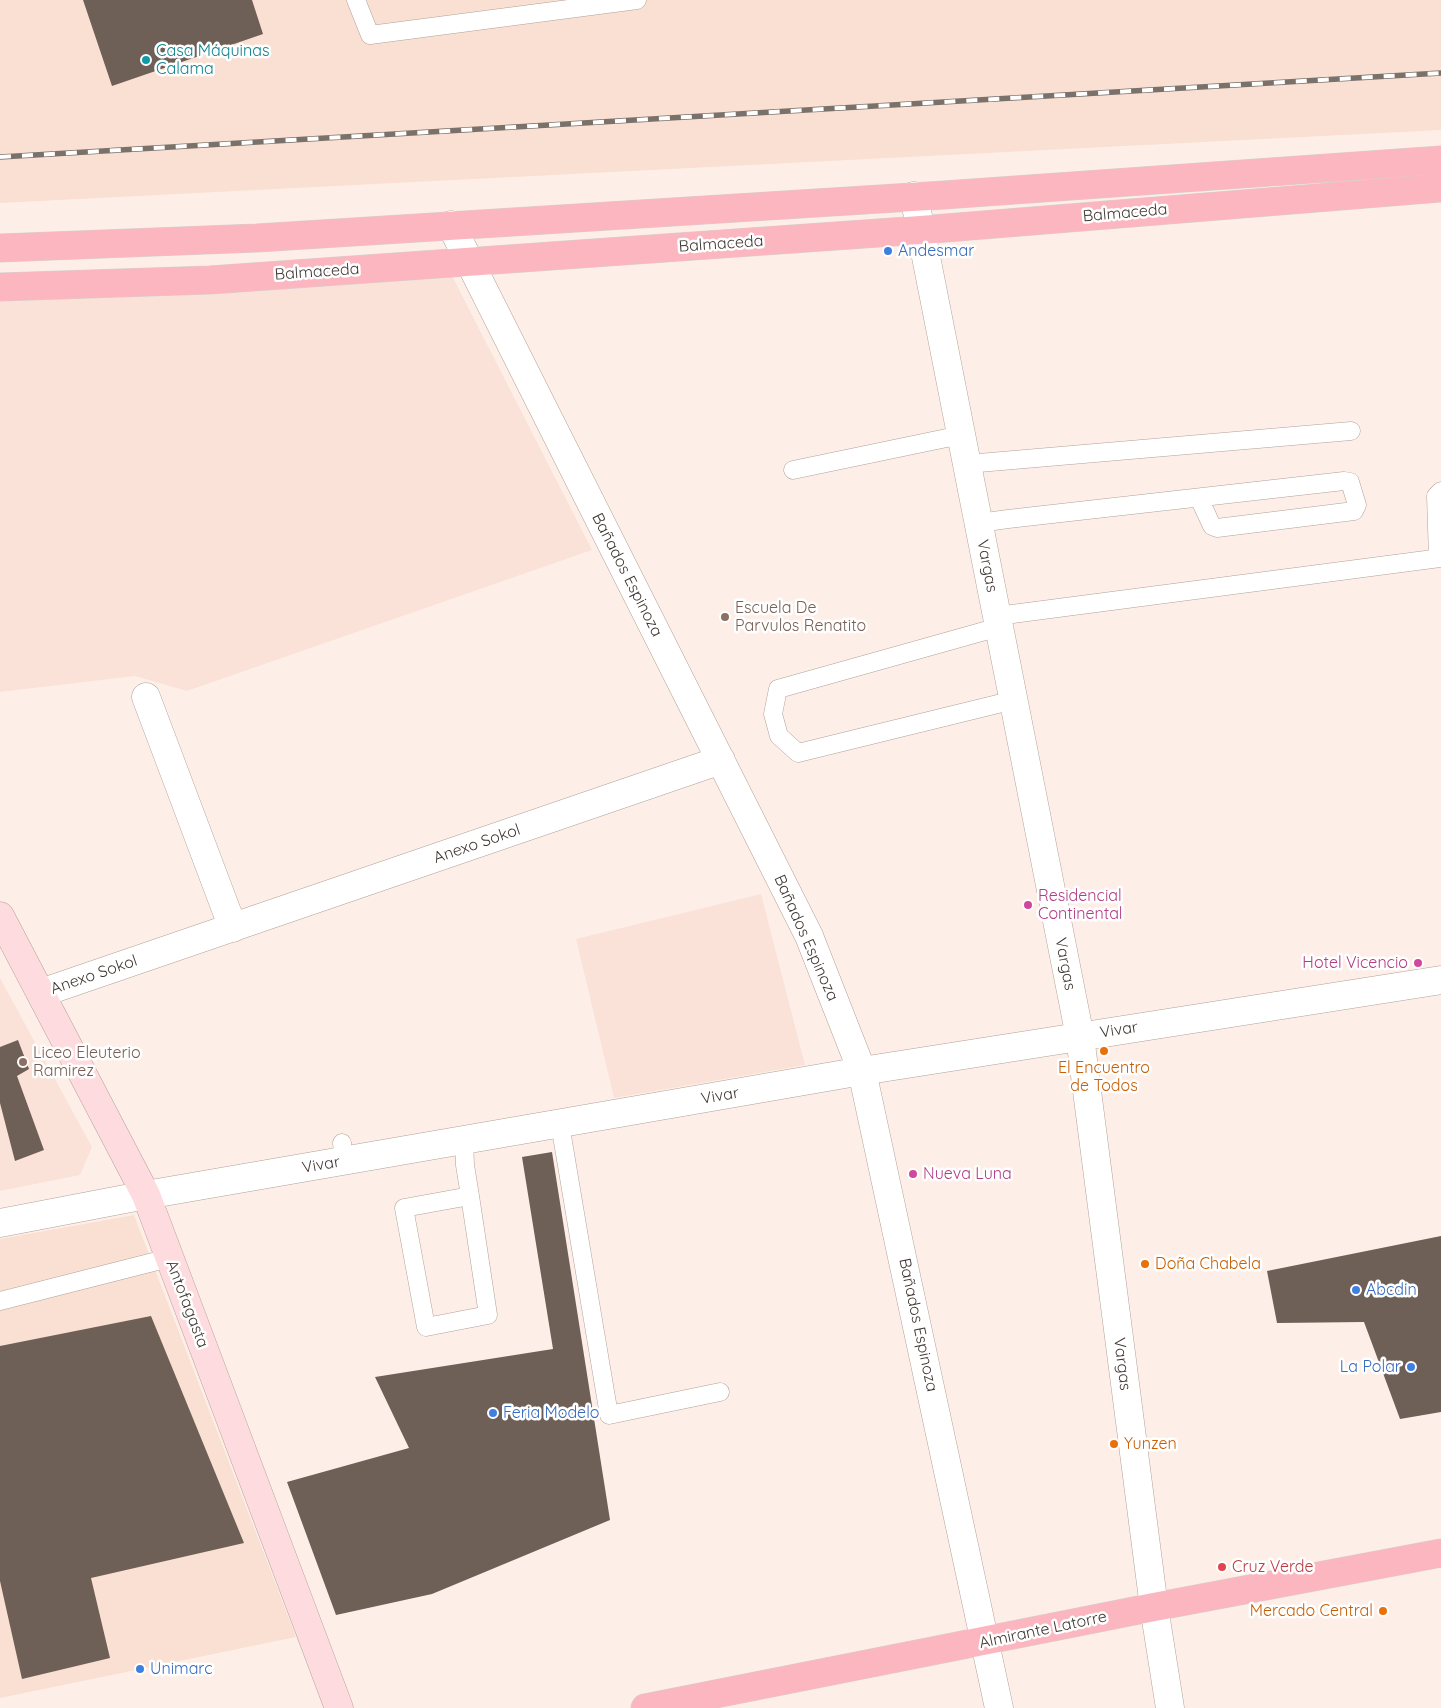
<!DOCTYPE html>
<html>
<head>
<meta charset="utf-8">
<style>
  body { margin:0 }
  canvas { display:block; background:#fdefe7 }
</style>
</head>
<body>
<canvas width="1441" height="1708"></canvas>
<script>
const ctx = document.querySelector('canvas').getContext('2d');
ctx.lineJoin = 'round';
function paint(path, color) { ctx.fillStyle = color; ctx.fill(path, 'evenodd'); }
const toPath = rows => new Path2D(rows.map(r => 'M' + r).join(''));
function stroke(path, color, width, dash) { ctx.strokeStyle = color; ctx.lineWidth = width; ctx.lineCap = dash ? 'butt' : 'round'; ctx.setLineDash(dash || []); ctx.stroke(path); }
function write(font, color, halo, rows, align = 'center') {
  ctx.font = font + ' Quicksand,sans-serif'; ctx.lineWidth = 5; ctx.setLineDash([]); ctx.textBaseline = 'middle'; ctx.strokeStyle = halo; ctx.fillStyle = color; for (const [text, x, y, turn = 0] of rows) {
    ctx.save(); ctx.translate(x, y); ctx.rotate((+turn || 0) * Math.PI / 180); ctx.textAlign = isNaN(turn) ? turn : align; if (halo) ctx.strokeText(text, 0, 0); ctx.fillText(text, 0, 0); ctx.restore();
  }
}
const built = toPath([
  [0,0,1441,0,1441,130,0,203],
  [134,1215,296,1637,0,1698,0,1239]
]);
const education = toPath([
  [444,260,592,550,187,691,135,676,0,692,0,295],
  [761,894,805,1065,614,1098,576,939],
  [0,978,92,1147,80,1175,0,1191]
]);
const building = toPath([
  [83,0,252,0,263,34,112,86],
  [18,1040,29,1069,17,1076,44,1150,15,1161,0,1103,0,1047],
  [552,1152,610,1520,432,1594,336,1615,287,1482,409,1448,375,1377,553,1349,522,1157],
  [1441,1236,1441,1412,1400,1419,1364,1322,1277,1323,1267,1271],
  [151,1316,244,1543,91,1578,110,1658,22,1679,0,1581,0,1346]
]);
const service = toPath([
  [356,0,370,35,637,0],
  [967,464,1351,431],
  [793,470,961,435],
  [979,523,1008,519,1344,481,1350,482,1357,505,1354,511,1217,528,1212,526,1199,498],
  [1438,558,1436,496,1441,491],
  [997,616,1441,558],
  [999,627,778,689,773,714,779,736,798,753,1014,700],
  [560,1124,609,1415,720,1392],
  [464,1141,465,1165,470,1196,488,1315,426,1327,404,1208,470,1196],
  [342,1143,344,1161],
  [0,1301,169,1258]
]);
const minor = toPath([
  [451,225,809,936,862,1071,999,1708],
  [146,697,233,928],
  [41,993,721,760],
  [0,1223,146,1195,862,1071,1441,980]
]);
const tertiary = toPath([
  [914,196,1080,1037,1154,1607,1170,1708]
]);
const secondary = toPath([
  [0,916,146,1195,339,1708]
]);
const primary = toPath([
  [0,248,257,238,944,195,1441,160],
  [0,287,210,280,921,230,1441,188],
  [645,1708,1154,1607,1441,1553]
]);
const rail = toPath([
  [0,157,1441,73]
]);
const markers = [
  [146,60,5,"#0f9aa8"],
  [888,251,5,"#3f7fe0"],
  [725,617,5,"#8d6e63"],
  [1028,905,5,"#d1479c"],
  [1418,963,5,"#d1479c"],
  [1104,1051,5,"#e8710a"],
  [23,1062,5,"#8d6e63"],
  [913,1174,5,"#d1479c"],
  [1145,1264,5,"#e8710a"],
  [1356,1290,5,"#3f7fe0"],
  [1411,1367,5,"#3f7fe0"],
  [493,1413,5,"#3f7fe0"],
  [1114,1444,5,"#e8710a"],
  [1222,1567,5,"#e0444e"],
  [1383,1611,5,"#e8710a"],
  [140,1669,5,"#3f7fe0"]
];
const cultureNames = [
  ["Casa Máquinas",156,51],
  ["Calama",156,69]
];
const streetNames = [
  ["Balmaceda",1125,213,-5],
  ["Balmaceda",721,244,-4],
  ["Balmaceda",317,272,-4],
  ["Vargas",987,566,79],
  ["Bañados Espinoza",627,575,63],
  ["Anexo Sokol",477,844,-19],
  ["Bañados Espinoza",806,938,66],
  ["Vargas",1065,964,79],
  ["Anexo Sokol",94,975,-19],
  ["Vivar",1119,1030,-9],
  ["Vivar",720,1096,-10],
  ["Vivar",321,1165,-10],
  ["Antofagasta",187,1304,69],
  ["Bañados Espinoza",918,1325,78],
  ["Vargas",1122,1364,83],
  ["Almirante Latorre",1043,1630,-12]
];
const shopNames = [
  ["Andesmar",898,251],
  ["Abcdin",1366,1290],
  ["La Polar",1401,1367,"right"],
  ["Feria Modelo",503,1413],
  ["Unimarc",150,1669]
];
const educationNames = [
  ["Escuela De",735,608],
  ["Parvulos Renatito",735,626],
  ["Liceo Eleuterio",33,1053],
  ["Ramirez",33,1071]
];
const hotelNames = [
  ["Residencial",1038,896],
  ["Continental",1038,914],
  ["Hotel Vicencio",1408,963,"right"],
  ["Nueva Luna",923,1174]
];
const foodNames = [
  ["El Encuentro",1104,1068,"center"],
  ["de Todos",1104,1086,"center"],
  ["Doña Chabela",1155,1264],
  ["Yunzen",1124,1444],
  ["Mercado Central",1373,1611,"right"]
];
const healthNames = [
  ["Cruz Verde",1232,1567]
];
paint(built, '#f9e0d2');
paint(education, '#fae2d8');
paint(building, '#6e5f57');
stroke(service, '#b2a198', 19);
stroke(minor, '#b2a198', 29);
stroke(tertiary, '#b2a198', 29);
stroke(secondary, '#b2a198', 29);
stroke(primary, '#d5d3d2', 29);
stroke(service, '#fff', 18);
stroke(minor, '#fff', 28);
stroke(tertiary, '#fff', 28);
stroke(secondary, '#fedbdf', 28);
stroke(primary, '#fcb6bf', 28);
stroke(rail, '#7a716b', 5.5);
stroke(rail, '#fff', 4, [11]);
for (const [x, y, r, color] of markers) { const dot = new Path2D(); dot.arc(x, y, r, 0, 2 * Math.PI); ctx.fillStyle = color; ctx.fill(dot); stroke(dot, '#fff', 2); }
write('16px', '#0d838f', '#fff', cultureNames, 'left');
write('16px', '#3f3834', '#fff', streetNames);
write('16px', '#366cbe', '#fff', shopNames, 'left');
write('16px', '#785e54', '#fff', educationNames, 'left');
write('16px', '#b23c85', '#fff', hotelNames, 'left');
write('16px', '#c56008', '#fff', foodNames, 'left');
write('16px', '#be3a42', '#fff', healthNames, 'left');
</script>
</body>
</html>
